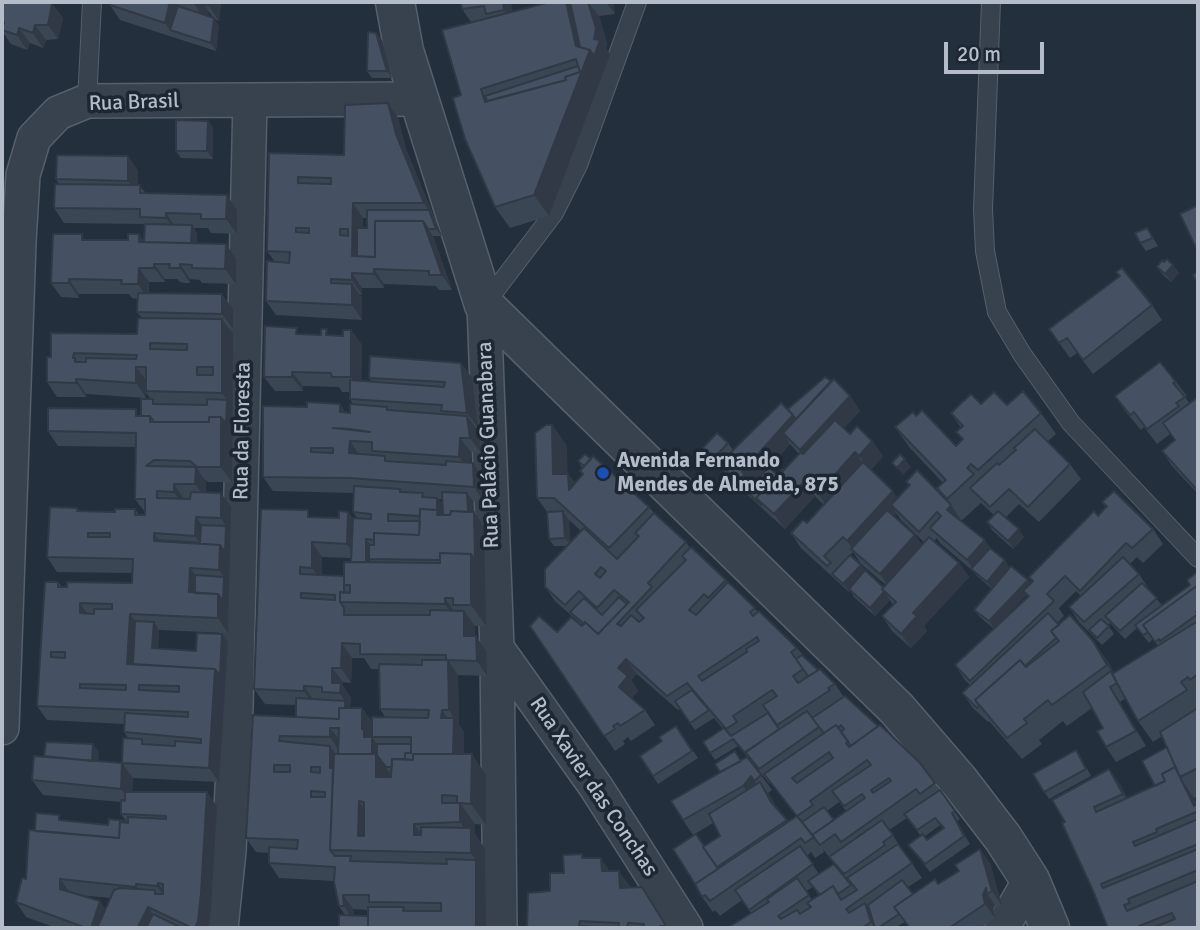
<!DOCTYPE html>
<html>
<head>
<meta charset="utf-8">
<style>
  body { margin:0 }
  #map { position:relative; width:1200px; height:930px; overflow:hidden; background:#242f3e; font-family:Signika,sans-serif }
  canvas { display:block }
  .frame { position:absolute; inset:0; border:4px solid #b4bcc9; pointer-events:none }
  .scale { position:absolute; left:944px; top:42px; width:100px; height:32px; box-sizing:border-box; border:4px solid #b4bcc9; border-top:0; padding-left:9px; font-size:21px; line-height:24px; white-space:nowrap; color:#b4bcc9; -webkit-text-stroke:5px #1d2633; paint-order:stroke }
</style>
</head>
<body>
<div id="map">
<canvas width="1200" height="930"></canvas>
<div class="frame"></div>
<div class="scale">20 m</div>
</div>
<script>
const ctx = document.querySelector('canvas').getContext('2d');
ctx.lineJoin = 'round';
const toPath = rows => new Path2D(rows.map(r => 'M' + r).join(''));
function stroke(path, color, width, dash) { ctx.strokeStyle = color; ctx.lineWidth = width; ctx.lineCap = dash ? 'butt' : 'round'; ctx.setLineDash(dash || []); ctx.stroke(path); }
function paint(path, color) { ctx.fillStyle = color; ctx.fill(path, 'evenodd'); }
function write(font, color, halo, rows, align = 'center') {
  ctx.font = font + ' Signika,sans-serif'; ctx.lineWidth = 7; ctx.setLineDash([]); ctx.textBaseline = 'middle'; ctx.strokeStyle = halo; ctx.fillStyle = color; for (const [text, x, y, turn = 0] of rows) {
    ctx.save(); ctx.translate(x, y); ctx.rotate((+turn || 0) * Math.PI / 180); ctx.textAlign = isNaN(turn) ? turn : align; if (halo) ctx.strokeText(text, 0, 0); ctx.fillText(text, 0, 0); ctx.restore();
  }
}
const service = toPath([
  [991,2,983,209,985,251,997,312,1022,354,1071,423,1198,558],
  [87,101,92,2],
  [484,305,554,213,578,165,637,2]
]);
const minor = toPath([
  [484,305,497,648,500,928],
  [497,648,596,787,686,928],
  [2,728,19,242,23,175,34,138,58,113,87,101,418,99],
  [221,928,229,851,236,706,250,101],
  [1002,928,1030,880]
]);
const tertiary = toPath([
  [395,2,404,51,484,305,897,709,960,782,1003,838,1030,880,1050,928]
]);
const wall = toPath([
  [2,2,52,4,63,18,58,39,46,40,43,48,30,43,27,50,11,44,2,31],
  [111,2,221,2,219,21,214,19,209,12,206,16,219,26,216,51,120,20,110,5],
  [461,2,513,11,568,2,572,7,570,2,613,2,615,14,599,16,607,43,606,48,610,55,549,216,510,228,495,207,461,95,471,22,462,9],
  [382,40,392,78,372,78,367,71],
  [388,103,398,118,406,149,442,236,433,236,452,290,439,290,436,286,384,284,384,288,362,288,362,295,359,294,362,298,362,320,276,315,266,301,275,262,267,251,269,153,344,155],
  [363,218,367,218,367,228,363,228],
  [208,121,213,128,213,159,181,158,176,151],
  [128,156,138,171,138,185,146,193,237,210,237,234,211,233,208,228,194,228,197,233,197,243,236,259,236,284,202,283,200,280,190,279,190,283,184,283,180,282,177,279,165,279,165,282,149,282,149,293,233,309,233,329,229,329,233,334,232,482,208,482,204,479,206,482,206,492,231,507,228,633,159,630,158,649,196,651,228,642,219,782,133,778,132,792,207,792,217,807,209,928,56,928,26,917,16,902,26,879,35,831,63,821,108,825,126,821,121,814,121,802,43,795,32,780,44,756,99,752,98,761,122,763,128,738,124,732,124,724,47,720,37,706,58,582,62,587,132,583,132,573,57,572,47,557,77,508,80,511,115,512,135,509,139,515,145,515,145,512,135,499,136,447,58,446,48,431,141,416,151,399,146,393,146,398,86,394,86,397,57,397,47,382,51,357,137,334,142,318,137,312,138,299,132,298,129,294,79,294,79,298,61,297,51,283,86,240,144,242,144,224,64,223,54,208,59,184,56,179],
  [78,895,111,898,106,909],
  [1147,228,1158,246,1146,251,1140,243],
  [1173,265,1179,273,1171,282,1162,274,1157,267],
  [1152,305,1162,320,1093,374,1077,353,1070,358,1049,329],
  [351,330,362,345,361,381,372,382,369,378,461,363,472,378,478,428,476,428,478,431,481,453,471,452,470,463,473,463,483,478,484,502,473,501,473,512,484,527,485,575,486,626,475,626,475,636,476,636,486,651,487,676,458,675,459,725,464,732,464,754,486,775,486,825,475,824,475,834,485,849,486,928,345,915,339,906,334,881,279,878,269,863,269,853,256,852,246,838,253,715,296,717,296,705,265,704,254,689,313,517,339,518,348,512,353,519,357,518,353,512,354,493,273,491,263,477,346,413,350,413,353,404,350,399,350,392,342,392,339,387,303,386,303,391,275,391,264,377,301,334,343,336],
  [438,499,443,499,443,515,443,505],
  [322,557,351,558,351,562,344,576,322,575],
  [352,658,364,658,371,669,379,669,380,709,385,717,372,722,362,708,350,708,351,698,343,686,343,682,351,683],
  [353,909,368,910,368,916,354,915],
  [1176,382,1187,396,1185,397,1189,403,1198,397,1198,494,1172,466,1162,451,1175,440,1170,434,1157,444,1144,427,1141,430,1125,411,1115,396],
  [850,396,860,411,844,428,850,434,872,441,883,456,871,470,898,498,909,486,906,482,942,496,937,488,943,483,910,448,895,427,916,416,956,446,962,440,956,432,961,428,951,413,981,404,1007,405,1041,413,1056,434,1048,441,1070,464,1081,479,1039,522,1019,504,1005,518,1024,537,1013,549,992,530,987,522,994,515,981,503,961,521,1010,568,1028,580,1031,583,1032,581,1029,577,1106,508,1102,502,1153,529,1163,544,1143,563,1137,557,1130,564,1139,574,1149,589,1148,590,1162,605,1190,585,1198,576,1198,701,1196,703,1198,706,1198,796,1194,798,1197,804,1198,803,1198,928,1108,928,1094,893,1062,823,1120,784,1127,798,1155,786,1167,747,1162,736,1153,742,1138,721,1126,698,1120,702,1146,746,1116,762,1106,747,1103,728,1092,708,1067,726,1063,721,1039,740,1042,744,1022,759,989,721,988,722,973,708,962,693,970,685,965,680,955,665,994,629,980,617,974,610,992,589,977,576,973,571,940,543,937,538,934,541,959,563,969,577,924,626,927,631,911,648,892,631,882,616,893,605,890,600,875,616,854,597,850,590,849,592,801,548,791,533,807,523,824,505,815,496,785,529,730,479,720,465,717,467,706,457,701,450,728,443,733,450,788,409],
  [790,444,799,454,783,471,777,475,770,467],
  [896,513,901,520,924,542,922,545,915,535,894,516],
  [853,552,861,564,886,585,883,587,850,555],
  [1076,591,1081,596,1069,607,1079,622,1102,645,1114,634,1108,625,1110,623,1125,639,1137,628,1149,643,1153,639,1158,646,1114,673,1108,662,1093,641,1059,625,1057,623,1064,616,1059,608],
  [1026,595,1028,597,1000,623],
  [552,425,567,446,567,474,568,474,575,483,582,475,580,471,582,468,578,461,649,507,654,513,686,542,690,548,726,580,758,612,797,648,803,655,835,684,844,697,919,762,960,819,957,821,970,844,930,872,908,845,921,836,907,818,889,830,922,878,908,887,913,894,990,863,1002,906,997,908,995,905,993,910,995,918,980,928,909,928,905,922,894,928,727,928,751,913,742,900,720,916,715,910,713,912,702,897,704,846,720,836,713,823,693,835,683,820,741,760,761,775,772,790,768,793,777,808,788,821,796,816,771,783,770,784,738,746,715,760,703,742,723,729,714,718,695,730,680,709,678,710,637,674,631,680,638,691,632,698,645,710,655,725,631,741,628,737,623,741,625,744,615,751,530,626,557,632,582,625,555,601,545,587,568,546,554,546,549,539,547,512,537,498],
  [569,520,581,531,570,543],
  [839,802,846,811,834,820,827,811],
  [940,825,943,828,927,840,924,837],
  [823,849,834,864,819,874,807,856,811,852,815,858,824,852],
  [813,887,819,895,812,900,806,891],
  [676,726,698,758,658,784,640,756,662,741],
  [1081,758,1091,776,1049,799,1033,774],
  [585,858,610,871,630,886,630,888,642,887,669,928,527,928,550,891,564,873]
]);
const shadedWall = toPath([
  [170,2,176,2,182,10,170,30,165,23],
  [195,2,221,2,219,21,209,6,204,4,209,12,204,19,194,4],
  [503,2,511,2,515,25,504,10],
  [566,2,568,2,580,19,586,60,576,46],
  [588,2,599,16,607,43,606,48,610,55,549,216,534,195,594,39],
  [606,2,613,2,615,14],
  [52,4,63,18,58,39,48,25],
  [214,18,219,26,216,51,211,43],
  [35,25,46,40,43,48,33,33],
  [19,28,30,43,27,50,17,35],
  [376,33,382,40,392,78,387,71],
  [388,103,398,118,406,149,434,218,424,203,396,134],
  [208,121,213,128,213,159,207,151],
  [128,156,138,171,138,196,128,181],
  [227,195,237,210,237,234,226,219],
  [353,203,363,218,363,263,352,256],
  [429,210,434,218,442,236,436,229],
  [166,213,176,228,176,232,166,218],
  [423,221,433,236,452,290,442,275],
  [192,225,197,233,197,252,191,244],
  [139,234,149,249,139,242],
  [226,244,236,259,236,284,225,269],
  [154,264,165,279,165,282,154,268],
  [180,264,190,279,190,283,180,268],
  [1173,265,1179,273,1171,282,1165,274],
  [139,268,149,282,148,299,138,284],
  [374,269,384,284,384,288,374,274],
  [352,273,362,288,362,295,352,280],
  [69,279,79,294,79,298,69,283],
  [352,284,362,298,362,320,352,305],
  [222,294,233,309,233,329,222,314],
  [222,319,233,334,232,482,221,467,221,417,227,400,222,393],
  [351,330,362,345,361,392,351,377],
  [461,363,472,378,478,428,467,413],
  [136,367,147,381,146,398,136,383],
  [292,372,303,386,303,391,292,377],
  [76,379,86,394,86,397,76,383],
  [850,396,860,411,811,464,800,450],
  [340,404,350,418,340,412],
  [793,415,798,422,783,433,790,444,753,486,743,488,738,481,742,472],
  [467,416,478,431,481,453,470,438],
  [552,425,567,446,568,495,553,474],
  [460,438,471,452,470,472,459,457],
  [350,441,360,456,349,453],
  [872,441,883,456,870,471,859,456],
  [855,452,865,467,828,508,818,494],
  [905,459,911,467,903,475,897,468],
  [473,463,483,478,484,502,474,487],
  [196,467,206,482,206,499,195,484],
  [568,474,583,495,569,490],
  [805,481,815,496,785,529,774,514],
  [174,484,184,499,184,506,174,492],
  [893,491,903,506,891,505,896,513,858,555,847,541],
  [221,493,231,507,228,633,218,618,218,594,224,577,219,570,220,545,226,526,221,518],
  [467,493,473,501,473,527,468,519],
  [437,498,443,505,442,516,436,517],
  [951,505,961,520,957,524,947,510],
  [348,512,358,527,357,559,347,544],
  [474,512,484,527,485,575,475,560],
  [563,512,569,520,571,545,565,538],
  [196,517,207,532,205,550,195,536],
  [1019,529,1024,537,1013,549,1008,541],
  [154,533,165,548,154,541],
  [915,535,925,550,890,589,880,574],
  [366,539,372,547,369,559,372,562,366,566],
  [985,540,995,555,976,573,967,560],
  [312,542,322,557,322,583,312,568],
  [471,554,485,575,486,626,471,605],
  [1005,560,1010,568,992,589,987,582],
  [959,563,969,577,924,626,927,631,911,648,901,634,913,613],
  [861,565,867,572,849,592,843,584],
  [190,568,201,583,200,600,189,592],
  [1028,580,1034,587,1023,591,1026,595,994,629,989,621],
  [884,592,890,600,875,616,870,608],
  [445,598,459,619,459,625,445,604],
  [80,603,90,618,80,613],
  [464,611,475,626,475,651,464,636],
  [130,614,141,629,138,671,127,664],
  [154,622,159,630,157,656,152,648],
  [222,634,228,642,219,782,209,768,215,669],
  [476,636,486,651,487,676,477,661],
  [1093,641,1108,662,1121,686,1107,665],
  [342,643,352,658,351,683,341,668],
  [626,659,637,674,631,680,638,691,629,702,619,687,618,668],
  [448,660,458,675,459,725,464,732,464,775,453,760,454,718,449,710],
  [332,668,343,682,343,686,351,698,349,727,344,720,345,701,332,683],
  [304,686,314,701,314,706,304,691],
  [1110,687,1120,702,1146,746,1136,731],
  [362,708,373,723,372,737,382,752,382,762,391,775,391,798,376,777,362,729],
  [442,710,452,725,441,718],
  [330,728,341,742,340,752,330,737],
  [93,744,99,752,98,768,92,761],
  [330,746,340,760,337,778,330,768],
  [472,754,486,775,486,825,471,804],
  [122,763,133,778,132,803,121,789],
  [1109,769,1120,784,1133,808,1123,794],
  [751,776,761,791,753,801,743,786],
  [760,782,771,797,781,817,771,802],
  [1184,783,1194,798,1198,808,1194,806],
  [207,792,217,807,211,907,209,928,195,928],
  [359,801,374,823,373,851,358,836],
  [460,803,475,824,475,834,485,849,486,928,476,928,476,860,471,853,471,837,460,822],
  [952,813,957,821,970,844,964,836],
  [414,824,429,845,414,835],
  [980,849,990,863,1002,906,992,891],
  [601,858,611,873,602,871],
  [619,871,630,886,630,903,620,888],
  [60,879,71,894,60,889],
  [158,883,168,898,168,901,157,886],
  [986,888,987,894,995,905,993,910,995,918,985,904,983,895],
  [343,895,353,909,354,921,344,906],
  [100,901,110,916,106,928,91,928],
  [865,903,875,918,875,928,871,922],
  [148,907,158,922,155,928,139,928,138,927]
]);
const building = toPath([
  [2,2,47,2,52,4,48,25,35,25,33,33,19,28,17,35,2,30,4,22,2,22,2,13,3,10,2,9,2,2],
  [111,2,170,2,165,23,110,5,111,2],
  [205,2,209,2,209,6,204,4,205,2],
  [461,2,503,2,504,10,486,14,484,6,462,9,461,2],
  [550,2,566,2,576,46,590,50,534,195,495,207,465,139,456,109,453,98,461,95,442,30,550,2],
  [576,59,580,72,565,77,566,80,485,102,481,89,576,59],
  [570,2,588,2,596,28,594,39,600,40,594,56,590,50,580,47,570,2],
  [178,6,214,18,211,43,170,30,178,6],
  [368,32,376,33,387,71,367,71,368,32],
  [578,66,580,72,565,77,566,80,487,101,485,96,578,66],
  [388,103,396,134,424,203,353,203,352,256,375,257,375,221,423,221,442,275,429,275,429,271,374,269,374,274,352,273,352,280,331,279,331,283,352,284,352,305,266,301,267,261,289,263,290,252,267,251,269,153,344,155,345,105,388,103],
  [298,177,331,178,331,184,298,183,298,177],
  [296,228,309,228,309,233,296,232,296,228],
  [340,229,348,229,348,236,340,235,340,229],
  [176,120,208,121,207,151,176,151,176,120],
  [57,155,128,156,128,181,56,179,57,155],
  [55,184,140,185,140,193,227,195,226,219,201,219,201,214,166,213,166,218,140,217,140,209,54,208,55,184],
  [1198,205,1198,252,1180,214,1198,205],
  [367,210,429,210,436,229,428,229,423,221,375,221,375,257,357,256,357,228,367,228,367,210],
  [145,224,192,225,191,243,144,242,145,224],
  [1147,228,1153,238,1140,243,1135,233,1147,228],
  [53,234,82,234,82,240,128,240,128,234,139,234,139,242,226,244,225,269,192,268,192,265,180,264,180,268,169,268,170,264,154,264,154,268,139,268,138,284,121,284,122,280,69,279,69,283,51,283,53,234],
  [1167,259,1173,265,1165,274,1157,267,1162,260,1164,262,1167,259],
  [1122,268,1152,305,1083,360,1067,338,1059,343,1049,329,1120,276,1116,272,1122,268],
  [1198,272,1198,283,1193,275,1198,272],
  [138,293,222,294,222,314,137,312,138,293],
  [138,318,222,319,222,393,146,391,146,367,136,367,136,383,76,379,76,383,47,382,47,357,51,357,51,333,137,334,138,318],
  [150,343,187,344,187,350,150,349,150,343],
  [74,353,137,355,136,359,86,358,86,362,75,362,75,358,73,358,74,353],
  [197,367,213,367,213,375,197,375,197,367],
  [265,326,297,328,296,334,321,335,321,329,327,329,326,335,343,336,343,330,351,330,351,377,332,377,331,373,292,372,292,377,264,377,265,326],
  [370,356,461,363,467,413,441,411,442,405,350,399,350,380,444,387,445,382,369,378,370,356],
  [1160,362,1176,382,1173,383,1185,397,1176,403,1179,406,1147,429,1134,412,1130,415,1115,396,1160,362],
  [825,377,831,381,796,419,788,409,825,377],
  [834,379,850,396,800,450,783,433,834,379],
  [1023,391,1041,413,978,470,971,464,967,468,974,474,947,499,937,488,946,480,895,427,913,412,916,416,922,410,956,446,963,439,956,432,963,426,951,413,971,394,981,404,994,392,1007,405,1023,391],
  [1198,397,1198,491,1162,451,1175,440,1163,423,1198,397],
  [141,399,153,399,153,404,207,405,207,399,227,400,226,424,221,417,209,417,209,422,154,422,150,416,141,416,141,399],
  [307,402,340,404,340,412,350,413,350,404,387,407,387,410,467,416,470,438,460,438,459,457,372,451,372,442,350,441,349,453,385,456,385,461,446,465,446,461,473,463,474,487,349,478,263,477,263,406,307,407,307,402],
  [333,428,350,429,370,432,333,428],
  [311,448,333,448,333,453,311,452,311,448],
  [781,403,793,415,742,472,745,474,738,481,719,464,781,403],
  [48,408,136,409,136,416,150,416,150,422,209,422,209,417,221,417,221,467,197,467,190,461,154,460,146,466,196,467,195,484,174,484,174,492,157,491,157,498,190,499,191,492,221,493,221,518,196,517,195,536,154,533,154,541,220,545,219,570,190,568,189,592,218,594,218,618,130,614,127,664,215,669,209,768,122,763,121,789,32,780,34,756,122,763,123,738,142,739,142,744,175,746,175,741,201,743,201,739,124,732,125,713,188,717,188,712,37,706,45,582,58,582,58,587,67,587,67,582,132,583,133,559,47,557,50,507,77,508,77,511,115,512,115,509,135,509,135,515,145,515,145,499,135,499,136,433,48,431,48,408],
  [88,533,110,533,110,537,88,537,88,533],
  [80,603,112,604,112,609,94,609,94,614,80,613,80,603],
  [51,652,65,652,65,658,51,657,51,652],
  [80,684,126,685,126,690,80,688,80,684],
  [139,685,179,686,179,692,139,690,139,685],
  [835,420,850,434,857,426,872,441,859,456,855,452,818,494,805,481,774,514,756,498,782,470,783,471,801,452,803,454,835,420],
  [546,425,552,425,553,474,568,474,569,490,583,474,580,471,593,456,649,507,609,548,554,498,537,498,535,433,546,425],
  [1035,429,1070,464,1028,507,1009,489,990,507,970,488,997,463,999,465,1016,450,1014,448,1035,429],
  [717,433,728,443,712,460,701,450,717,433],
  [585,454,591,459,584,466,578,461,585,454],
  [900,454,905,459,897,468,892,463,900,454],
  [863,462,893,491,847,541,843,537,824,556,831,563,827,566,791,533,803,520,807,523,863,462],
  [769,467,777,475,756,498,761,505,743,488,755,476,758,479,769,467],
  [917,470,951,505,947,510,985,540,967,560,930,528,941,516,937,512,919,532,891,505,910,485,906,482,917,470],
  [354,486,400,489,400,492,423,493,422,497,437,498,437,510,420,509,420,516,388,514,388,521,420,521,419,535,374,533,374,540,366,539,366,562,351,562,353,518,371,519,371,514,353,512,354,486],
  [1114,491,1153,529,1132,548,1126,543,1080,591,1065,576,1047,594,1054,601,970,681,955,665,1029,596,1023,591,1033,581,1029,577,1094,511,1098,516,1107,506,1102,502,1114,491],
  [442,492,467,493,468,512,451,511,450,515,443,515,442,492],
  [261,509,308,510,308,517,339,518,339,511,348,512,347,544,312,542,312,568,300,567,300,574,344,576,344,593,340,592,340,602,344,608,344,615,430,615,430,610,464,611,464,636,476,636,477,661,446,660,446,655,360,654,360,644,342,643,341,668,332,668,332,683,341,683,340,693,322,692,322,687,304,686,304,691,254,689,261,509],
  [301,593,335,595,335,600,301,598,301,593],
  [420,509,438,510,437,515,450,515,451,511,474,512,475,560,471,554,440,553,440,560,369,559,369,545,374,545,374,533,419,535,420,509],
  [887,510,915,535,880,574,851,549,887,510],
  [563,511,565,538,549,539,547,512,563,511],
  [998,511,1019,529,1008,541,987,522,998,511],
  [654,513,686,542,648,583,652,587,617,624,621,626,631,615,639,622,644,618,636,610,686,560,682,556,691,547,726,580,708,598,704,594,689,610,696,615,728,582,755,608,750,612,753,616,759,611,797,648,791,652,803,669,793,676,798,683,820,669,835,684,828,688,830,690,777,725,763,705,777,696,772,690,733,716,737,722,726,729,687,683,667,696,626,659,618,668,628,676,619,687,645,710,620,726,618,723,613,726,615,729,604,736,530,626,539,616,557,632,571,617,582,626,585,622,598,634,629,602,614,590,597,608,579,591,565,605,545,587,545,569,584,528,617,559,639,536,635,533,654,513],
  [601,567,606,571,600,578,595,574,601,567],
  [757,637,759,641,746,649,747,652,702,681,698,676,757,637],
  [201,525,226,526,225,552,220,545,159,541,159,540,200,543,201,525],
  [929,537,959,563,913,613,917,616,901,634,882,616,896,602,882,589,929,537],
  [990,548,1005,560,987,582,971,569,990,548],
  [440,553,471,554,471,605,453,605,453,598,445,598,445,604,340,602,340,592,350,593,350,585,344,585,344,562,440,563,440,553],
  [850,555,861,565,843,584,832,574,850,555],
  [1123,557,1139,574,1084,622,1069,607,1123,557],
  [1011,566,1028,580,989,621,974,610,1011,566],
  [865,570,883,587,882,589,884,592,870,608,849,589,865,570],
  [1196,573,1198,576,1198,585,1143,625,1148,632,1143,635,1135,625,1190,585,1187,580,1196,573],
  [195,575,224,577,223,601,218,594,195,593,195,575],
  [1142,583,1157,598,1120,631,1105,616,1142,583],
  [1198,585,1198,611,1196,612,1198,614,1160,641,1159,639,1155,642,1143,625,1198,585],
  [619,597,627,604,598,634,585,622,584,624,570,612,584,598,602,615,619,597],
  [1048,613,1059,625,1051,631,1056,638,1025,666,1020,660,975,700,979,706,977,708,962,693,1048,613],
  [1070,615,1093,641,1107,665,1052,705,1048,700,1024,719,1027,723,1007,738,975,700,1020,660,1026,667,1059,641,1051,631,1070,615],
  [1101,619,1109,626,1097,638,1089,630,1101,619],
  [135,621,154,622,152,648,196,651,197,633,222,634,220,676,215,669,133,664,135,621],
  [1198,621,1198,674,1190,680,1188,677,1181,682,1187,690,1138,721,1112,674,1198,621],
  [802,655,818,670,800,682,808,676,796,659,802,655],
  [422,660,448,660,449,710,442,710,441,718,454,718,453,754,413,754,413,760,405,759,405,753,411,753,411,737,372,737,372,754,338,754,339,728,330,728,330,737,280,736,279,741,330,746,330,768,333,768,330,850,335,856,351,856,350,861,447,864,446,859,476,860,476,928,368,928,368,907,404,907,403,911,441,911,441,903,369,902,369,895,343,895,344,906,339,906,334,882,335,867,269,863,269,847,297,849,298,840,246,838,253,715,339,719,339,708,362,708,362,729,364,730,364,737,372,737,372,717,428,718,429,710,380,709,379,664,422,665,422,660],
  [274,765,290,765,290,772,274,772,274,765],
  [311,767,320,767,320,773,311,772,311,767],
  [311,791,325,792,325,797,311,797,311,791],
  [1111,671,1117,683,1110,687,1136,731,1106,747,1097,731,1103,728,1083,692,1111,671],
  [692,690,709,710,690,723,675,701,692,690],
  [845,696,878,726,851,746,841,732,844,729,841,725,838,728,836,725,824,733,812,718,845,696],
  [296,698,345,701,345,708,339,708,339,719,296,717,296,698],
  [1198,708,1198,768,1180,777,1160,732,1198,708],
  [807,711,819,727,759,769,745,752,807,711],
  [768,713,779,729,745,753,733,739,710,753,703,742,724,728,731,736,768,713],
  [836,725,848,741,846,743,849,747,880,725,919,762,935,783,920,794,916,789,841,842,835,834,820,845,812,835,865,798,862,794,844,806,832,791,871,765,867,760,810,801,813,805,797,816,764,774,836,725],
  [829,752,833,758,797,783,792,778,829,752],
  [889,778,891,781,873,793,871,790,889,778],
  [676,726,692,751,653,776,640,756,662,741,659,737,676,726],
  [46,742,93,744,92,761,44,756,46,742],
  [377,744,411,744,411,753,405,753,405,759,392,759,392,767,386,767,377,755,377,744],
  [1167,747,1175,767,1162,774,1165,781,1155,786,1142,761,1167,747],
  [1076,750,1086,769,1044,792,1033,774,1076,750],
  [735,751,741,761,720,772,715,764,735,751],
  [334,754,376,754,376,777,391,777,392,759,413,760,413,754,472,754,471,804,460,803,460,822,414,824,414,835,421,835,421,827,471,828,471,853,330,850,334,754],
  [442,795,457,796,457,803,460,803,442,803,442,795],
  [359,801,364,802,364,836,358,836,359,801],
  [747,757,761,775,754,781,751,776,743,786,683,820,671,801,747,757],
  [1175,767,1194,806,1198,803,1198,817,1196,812,1156,829,1157,832,1133,842,1135,846,1198,819,1198,844,1101,884,1103,888,1198,849,1198,870,1128,899,1130,903,1124,905,1127,911,1198,881,1198,928,1152,928,1175,919,1172,913,1139,926,1140,928,1108,928,1094,893,1062,823,1065,822,1052,800,1109,769,1123,794,1094,807,1096,812,1165,781,1162,774,1175,767],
  [760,782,771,802,787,820,717,867,703,847,720,836,709,814,760,782],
  [940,790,955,811,952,813,964,836,925,864,908,845,923,834,927,840,944,828,935,818,917,830,904,814,940,790],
  [125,792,207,792,201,893,198,921,195,928,192,928,148,907,138,927,141,928,97,928,114,890,120,888,155,890,155,894,163,894,163,884,158,883,157,886,136,884,136,887,60,879,60,889,100,901,91,928,86,928,16,902,22,878,26,879,29,830,119,838,120,822,128,823,128,817,166,819,166,816,121,814,121,800,125,801,125,792],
  [824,807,834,820,812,835,817,842,802,822,824,807],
  [36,813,59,815,59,820,108,825,109,819,126,821,126,822,120,822,119,838,35,831,36,813],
  [797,816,814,837,805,843,801,838,710,901,705,895,702,897,695,884,797,816],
  [882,820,893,835,883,842,885,845,844,874,829,857,882,820],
  [696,834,704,846,703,847,718,869,695,884,673,849,696,834],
  [898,844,912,863,846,909,849,913,865,903,871,922,862,928,727,928,769,902,767,899,797,878,809,895,778,916,781,919,797,910,800,914,811,907,807,903,833,886,841,900,857,890,847,878,898,844],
  [800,846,813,864,749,910,735,890,800,846],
  [980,849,992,891,987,894,986,888,983,895,985,904,949,928,909,928,910,928,894,907,935,879,938,884,959,871,955,865,980,849],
  [582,854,582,858,601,858,602,871,619,871,620,888,642,887,666,926,660,926,661,928,643,928,644,924,628,923,627,928,618,928,619,923,580,921,579,926,605,928,527,928,528,893,550,891,550,873,564,873,563,855,582,854],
  [834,864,851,885,838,894,833,886,820,895,808,881,834,864],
  [902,880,913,894,894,907,899,914,878,928,875,928,868,905,902,880],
  [153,914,182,928,146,928,153,914],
  [339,915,368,916,368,928,339,928,339,915]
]);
const markers = [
  [603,473,7,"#1a4fb4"]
];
const streetNames = [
  ["Rua Brasil",134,103,-2],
  ["Rua da Floresta",243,431,-89],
  ["Rua Palácio Guanabara",489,445,-92],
  ["Rua Xavier das Conchas",593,787,56]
];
const poiNames = [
  ["Avenida Fernando",617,461],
  ["Mendes de Almeida, 875",617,485]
];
stroke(service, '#565f6c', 20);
stroke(minor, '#565f6c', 36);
stroke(tertiary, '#565f6c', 41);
stroke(service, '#38414e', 18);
stroke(minor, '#38414e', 33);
stroke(tertiary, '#38414e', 38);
paint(wall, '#3b4654');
paint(shadedWall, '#303945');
paint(building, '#455162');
stroke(building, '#303945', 2);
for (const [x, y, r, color] of markers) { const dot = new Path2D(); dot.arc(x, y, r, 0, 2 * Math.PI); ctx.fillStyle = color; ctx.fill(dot); stroke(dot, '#1d2633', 2.5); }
write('21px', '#b4bcc9', '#1d2633', streetNames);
write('bold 21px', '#b4bcc9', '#1d2633', poiNames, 'left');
</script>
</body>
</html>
